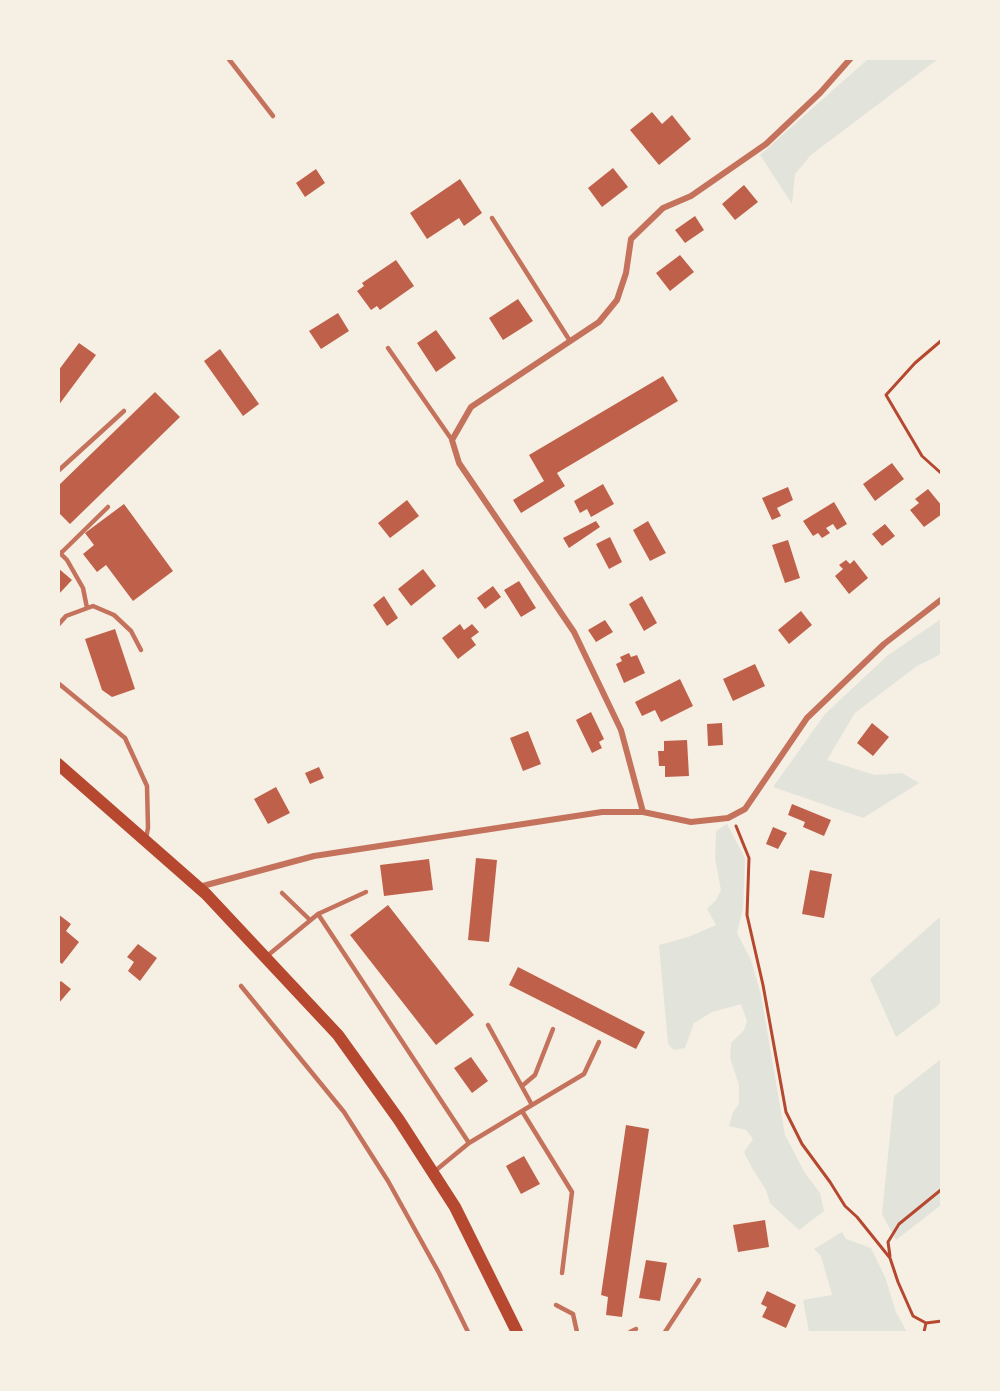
<!DOCTYPE html>
<html>
<head>
<meta charset="utf-8">
<style>
  body { margin:0 }
  #map { position:relative; width:1000px; height:1391px; overflow:hidden; background:#f6efe4; font-family:"Sofia Sans Condensed",sans-serif }
  canvas { display:block }
  .frame { position:absolute; inset:0; border:60px solid #f6efe4; pointer-events:none }
</style>
</head>
<body>
<div id="map">
<canvas width="1000" height="1391"></canvas>
<div class="frame"></div>
</div>
<script>
const ctx = document.querySelector('canvas').getContext('2d');
ctx.lineJoin = 'round';
function paint(path, color) { ctx.fillStyle = color; ctx.fill(path, 'evenodd'); }
const toPath = rows => new Path2D(rows.map(r => 'M' + r).join(''));
function stroke(path, color, width, dash) { ctx.strokeStyle = color; ctx.lineWidth = width; ctx.lineCap = dash ? 'butt' : 'round'; ctx.setLineDash(dash || []); ctx.stroke(path); }
const green = toPath([
  [868,59,938,59,811,155,795,174,792,204,760,155],
  [941,619,941,654,917,666,855,713,827,760,875,775,902,773,919,783,863,818,773,787,825,714,887,656],
  [727,824,745,858,743,909,737,933,751,960,761,995,785,1135,805,1173,820,1193,824,1211,799,1230,770,1203,766,1190,752,1168,744,1152,753,1139,746,1130,729,1126,733,1112,739,1104,739,1085,730,1058,731,1043,744,1030,747,1021,741,1004,712,1012,694,1023,685,1048,674,1050,668,1044,659,945,688,937,716,925,707,909,716,900,721,890,715,859,716,831],
  [941,916,941,1003,896,1037,870,979],
  [941,1059,941,1205,896,1240,882,1214,894,1096],
  [842,1232,846,1239,871,1248,885,1277,896,1312,907,1332,809,1332,803,1300,832,1295,821,1256,814,1249]
]);
const building = toPath([
  [652,112,662,124,672,115,691,139,659,165,630,130],
  [613,168,628,187,602,207,588,188],
  [316,169,325,183,305,197,296,183],
  [460,179,482,213,464,226,459,218,427,239,410,213],
  [744,185,758,202,735,220,722,204],
  [695,216,704,230,685,243,675,230],
  [680,255,694,272,670,291,656,273],
  [396,260,414,286,380,310,377,306,371,310,357,291,364,286,362,283],
  [518,299,533,321,503,340,489,318],
  [338,313,349,331,321,349,309,331],
  [436,330,456,358,436,372,417,343],
  [79,343,96,355,58,406,58,371],
  [220,349,259,404,243,416,204,361],
  [663,376,678,401,557,473,565,486,521,513,513,500,544,481,529,455],
  [155,392,180,417,70,524,58,512,58,486],
  [892,463,904,479,875,501,863,484],
  [603,484,614,504,591,517,587,509,580,513,574,501],
  [788,487,793,500,777,508,781,516,772,520,762,498],
  [928,489,942,506,942,514,924,527,910,510,919,503,915,499],
  [407,500,419,516,390,538,378,523],
  [834,502,847,524,837,530,833,524,826,528,830,533,822,538,818,533,813,536,803,521],
  [124,504,173,571,133,601,106,565,97,572,83,554,94,545,85,533],
  [596,521,600,527,569,548,563,538],
  [648,521,666,553,650,561,633,530],
  [885,524,895,536,882,546,872,534],
  [610,537,622,562,609,569,596,544],
  [788,540,800,578,785,583,772,545],
  [846,560,850,564,854,560,868,578,849,594,835,576,843,569,839,565],
  [58,568,72,580,58,595],
  [423,569,436,586,411,606,398,589],
  [519,581,536,608,521,617,504,590],
  [493,586,501,597,485,609,477,598],
  [384,596,398,618,387,626,373,605],
  [642,596,657,623,644,631,629,604],
  [801,611,812,625,789,644,778,630],
  [605,620,613,632,596,642,588,630],
  [460,624,464,630,472,624,479,632,471,638,476,645,458,659,442,638],
  [115,629,135,689,112,697,102,690,85,639],
  [629,653,631,657,637,655,645,673,624,683,616,664,622,661,620,657],
  [755,664,765,686,733,701,723,679],
  [680,679,693,706,661,722,655,710,642,716,635,702],
  [591,712,604,739,599,742,602,748,592,753,576,720],
  [722,723,723,745,708,746,707,724],
  [872,723,889,737,873,756,857,743],
  [528,731,541,764,523,771,510,738],
  [687,740,689,776,665,777,665,766,659,766,658,751,664,751,664,741],
  [319,767,324,778,310,784,305,773],
  [276,787,290,813,268,824,254,799],
  [792,804,831,820,824,836,803,827,805,822,788,815],
  [773,827,787,833,778,849,766,844],
  [476,858,497,860,489,942,468,940],
  [429,859,433,890,384,896,380,865],
  [810,870,832,874,824,918,802,914],
  [388,905,474,1015,436,1045,350,935],
  [58,914,71,924,66,931,79,942,62,964,58,961],
  [138,944,157,958,140,981,128,971,134,962,127,957],
  [518,967,645,1032,636,1049,509,985],
  [61,981,71,989,58,1004,58,984],
  [471,1057,488,1081,472,1093,454,1068],
  [626,1125,649,1129,622,1317,606,1315,608,1297,601,1295],
  [524,1156,540,1184,521,1194,506,1166],
  [765,1220,769,1247,738,1252,733,1225],
  [646,1260,667,1263,660,1301,639,1298],
  [767,1291,796,1305,786,1328,762,1317,767,1307,761,1304]
]);
const path = toPath([
  [942,340,915,363,886,395,922,456,942,474],
  [736,826,749,858,747,915,763,985,786,1112,802,1144,830,1182,845,1206,857,1217,890,1258,898,1282,913,1316,926,1323,942,1321],
  [890,1256,888,1242,899,1224,942,1189],
  [924,1332,926,1323]
]);
const service = toPath([
  [228,58,273,116],
  [492,218,570,341],
  [388,348,452,440],
  [58,471,124,411],
  [59,552,67,560,83,588,87,608],
  [60,554,108,507],
  [58,625,66,616,93,606,114,615,131,631,141,650],
  [58,683,125,738,147,786,148,828,146,838],
  [282,893,310,920],
  [318,914,366,892],
  [267,956,318,914,469,1143,435,1171],
  [241,986,344,1112,388,1181,439,1273,468,1332],
  [522,1086,535,1075,553,1029],
  [532,1105,584,1074,599,1042],
  [522,1111,572,1192,562,1273],
  [469,1143,532,1105,488,1025],
  [556,1305,573,1314,577,1332],
  [630,1332,636,1329],
  [665,1332,699,1280]
]);
const minor = toPath([
  [643,812,621,730,574,632,459,463,452,440,471,407,599,322,617,300,626,273,631,239,663,208,691,196,766,144,820,93,851,58],
  [199,887,314,856,602,812,643,812,691,822,728,818,745,809,807,718,884,644,942,599]
]);
const secondary = toPath([
  [58,764,206,894,338,1035,399,1120,455,1207,517,1332]
]);
paint(green, '#e2e4dc');
paint(building, '#bf614a');
stroke(path, '#b5482f', 3);
stroke(service, '#c5725c', 4.5);
stroke(minor, '#c5725c', 6);
stroke(secondary, '#b5482f', 12);
</script>
</body>
</html>
